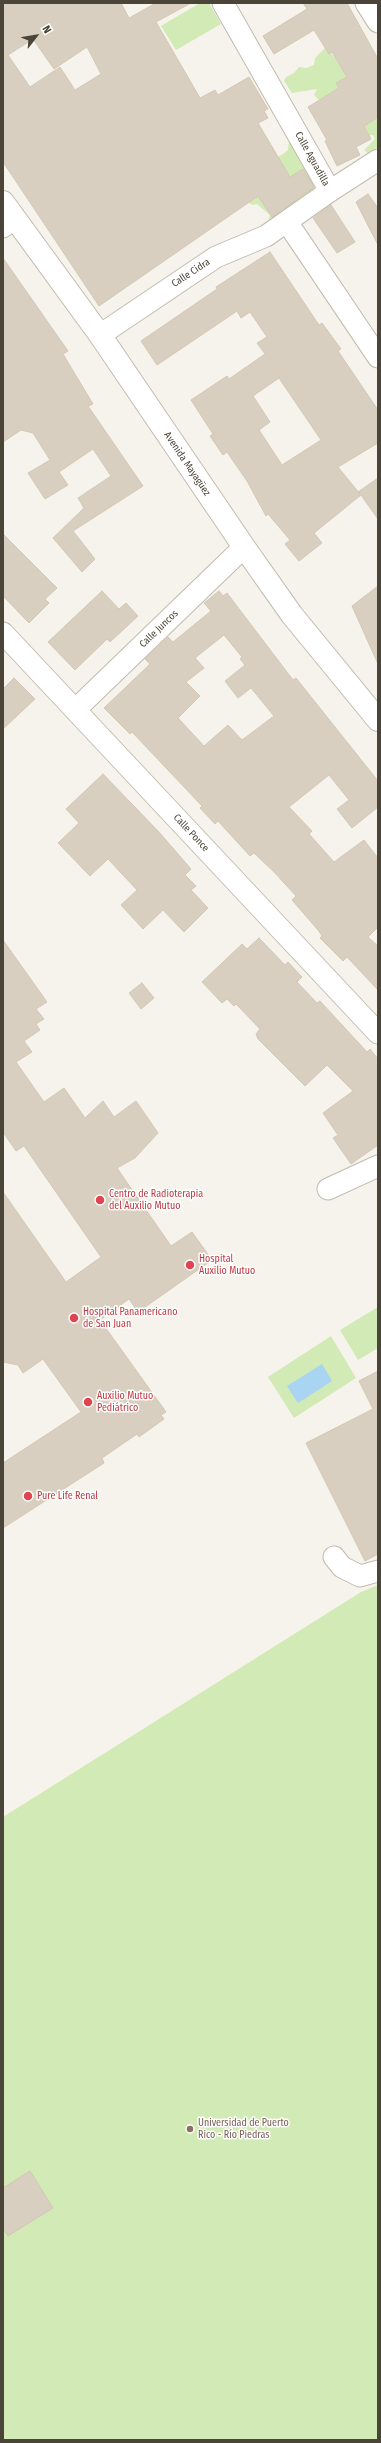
<!DOCTYPE html>
<html>
<head>
<meta charset="utf-8">
<style>
  body { margin:0 }
  #map { position:relative; width:381px; height:2443px; overflow:hidden; background:#f6f3ec; font-family:"Fira Sans Condensed",sans-serif }
  canvas { display:block }
  .frame { position:absolute; inset:0; border:4px solid #4b4439; pointer-events:none }
  .north { position:absolute; left:16px; top:16px; width:40px; height:40px; -webkit-text-stroke:3px #fff; paint-order:stroke; rotate:59deg; font-size:11px; font-weight:700; line-height:16px; text-align:center; color:#4b4439 }
  .north::after { content:''; display:block; margin:auto; width:14px; height:18px; background:#4b4439; clip-path:polygon(50% 0,100% 100%,50% 72%,0 100%) }
</style>
</head>
<body>
<div id="map">
<canvas width="381" height="2443"></canvas>
<div class="frame"></div>
<div class="north">N</div>
</div>
<script>
const ctx = document.querySelector('canvas').getContext('2d');
ctx.lineJoin = 'round';
function paint(path, color) { ctx.fillStyle = color; ctx.fill(path, 'evenodd'); }
const toPath = rows => new Path2D(rows.map(r => 'M' + r).join(''));
function stroke(path, color, width, dash) { ctx.strokeStyle = color; ctx.lineWidth = width; ctx.lineCap = dash ? 'butt' : 'round'; ctx.setLineDash(dash || []); ctx.stroke(path); }
function write(font, color, halo, rows, align = 'center') {
  ctx.font = font + ' "Fira Sans Condensed",sans-serif'; ctx.lineWidth = 3; ctx.setLineDash([]); ctx.textBaseline = 'middle'; ctx.strokeStyle = halo; ctx.fillStyle = color; for (const [text, x, y, turn = 0] of rows) {
    ctx.save(); ctx.translate(x, y); ctx.rotate((+turn || 0) * Math.PI / 180); ctx.textAlign = isNaN(turn) ? turn : align; if (halo) ctx.strokeText(text, 0, 0); ctx.fillText(text, 0, 0); ctx.restore();
  }
}
const green = toPath([
  [200,3,209,3,221,24,176,50,161,26],
  [326,47,349,76,336,83,339,88,319,100,314,95,317,89,292,93,284,81,286,77,294,73,299,67,306,68,314,65,315,58],
  [370,114,378,119,378,147,368,153,364,150,375,139,373,135,369,135,362,121],
  [289,140,330,183,268,223,270,215,257,204,252,205,241,197,240,179,283,154,288,150],
  [378,1307,378,1348,358,1360,340,1330],
  [331,1336,356,1378,294,1418,268,1377],
  [378,1585,378,2440,3,2440,3,1817,361,1592]
]);
const water = toPath([
  [322,1364,332,1381,298,1403,287,1386]
]);
const building = toPath([
  [3,3,121,3,129,18,156,3,191,3,156,22,200,98,215,90,218,95,249,77,268,109,264,111,268,118,258,123,290,177,303,169,314,187,272,217,258,196,99,306,3,162,3,3],
  [33,39,54,69,87,47,101,74,75,90,60,67,30,87,8,55,33,39],
  [303,3,347,3,378,59,378,117,364,126,371,139,356,147,360,155,337,166,325,141,327,140,308,107,339,88,336,83,347,77,332,52,329,54,314,30,274,54,263,36,307,9,303,3],
  [368,194,378,208,378,245,356,202,368,194],
  [331,205,355,242,337,253,313,218,331,205],
  [270,252,319,325,322,323,341,349,338,351,378,410,378,443,338,467,360,494,358,492,378,478,378,519,361,495,314,533,322,543,299,561,285,544,290,540,268,514,266,516,247,481,227,452,223,455,210,436,213,434,191,400,227,376,229,379,265,354,257,343,267,337,250,312,241,318,237,311,157,365,141,341,217,289,216,287,270,252],
  [279,378,321,440,282,465,259,430,270,422,253,396,279,378],
  [3,258,68,351,63,354,93,404,88,406,143,486,73,531,95,559,82,572,53,538,84,508,78,498,111,476,93,449,59,472,68,485,45,499,28,473,50,460,33,433,21,430,3,442,3,258],
  [3,534,57,588,45,599,49,603,29,623,3,596,3,534],
  [378,586,378,664,352,606,378,586],
  [102,591,119,609,126,603,138,616,110,642,107,639,75,670,48,642,102,591],
  [219,591,223,596,227,593,293,680,296,678,378,781,378,807,352,828,337,809,349,800,329,775,289,807,312,831,309,834,334,862,364,840,378,858,378,927,368,937,378,946,378,990,347,957,343,961,320,938,322,936,318,930,292,900,296,896,275,873,254,853,250,856,218,821,215,824,200,808,202,806,132,732,130,734,104,708,150,664,145,659,168,637,173,642,211,611,204,603,219,591],
  [224,635,242,657,240,659,245,665,225,681,238,698,251,688,274,716,242,740,228,725,204,746,178,718,200,696,186,682,204,668,195,658,224,635],
  [14,678,35,699,3,729,3,689,14,678],
  [103,774,159,832,191,869,185,875,196,886,191,890,208,908,184,932,163,910,143,929,121,905,137,890,108,859,90,876,58,843,79,823,66,809,103,774],
  [259,938,285,965,288,962,302,977,297,982,317,1003,320,1001,367,1052,370,1049,378,1059,378,1145,351,1164,333,1138,338,1135,323,1113,353,1091,327,1065,305,1086,258,1039,256,1034,260,1029,236,1004,234,1006,227,999,222,1003,202,982,242,944,247,949,259,938],
  [3,940,47,1002,36,1009,44,1019,36,1024,40,1030,24,1041,32,1052,16,1062,44,1102,64,1088,85,1118,103,1101,114,1117,136,1101,158,1133,135,1158,117,1168,171,1246,192,1232,212,1260,138,1312,129,1299,100,1320,166,1412,161,1415,164,1419,139,1437,137,1434,102,1458,104,1463,3,1528,3,1463,81,1412,43,1359,23,1373,18,1365,3,1362,3,1192,66,1282,101,1257,24,1146,16,1151,3,1132,3,940],
  [142,983,154,998,141,1009,129,993,142,983],
  [378,1371,378,1554,365,1561,306,1443,373,1409,359,1381,378,1371],
  [30,2171,53,2208,8,2236,3,2228,3,2188,30,2171]
]);
const minor = toPath([
  [223,3,330,191],
  [366,3,378,22],
  [287,222,378,357],
  [3,227,14,217],
  [100,335,216,257,266,236,330,191,378,160],
  [3,633,378,1033],
  [75,710,244,547],
  [328,1189,378,1166],
  [334,1557,342,1567,360,1576,378,1571]
]);
const tertiary = toPath([
  [3,202,100,335,244,547,292,615,378,720]
]);
const markers = [
  [100,1200,5,"#e0444e"],
  [190,1265,5,"#e0444e"],
  [74,1318,5,"#e0444e"],
  [88,1402,5,"#e0444e"],
  [28,1496,5,"#e0444e"],
  [190,2129,4,"#8d6e63"]
];
const streetNames = [
  ["Calle Aguadilla",312,159,61],
  ["Calle Cidra",191,273,-33],
  ["Avenida Mayagüez",187,464,56],
  ["Calle Juncos",159,629,-44],
  ["Calle Ponce",191,833,47]
];
const healthNames = [
  ["Centro de Radioterapia",109,1194],
  ["del Auxilio Mutuo",109,1206],
  ["Hospital",199,1259],
  ["Auxilio Mutuo",199,1271],
  ["Hospital Panamericano",83,1312],
  ["de San Juan",83,1324],
  ["Auxilio Mutuo",97,1396],
  ["Pediátrico",97,1408],
  ["Pure Life Renal",37,1496]
];
const educationNames = [
  ["Universidad de Puerto",198,2123],
  ["Rico - Río Piedras",198,2135]
];
paint(green, '#d2eab5');
paint(water, '#a9d4f2');
paint(building, '#d8cfc1');
stroke(building, '#d3c7b4', 1);
stroke(minor, '#c2bbae', 23);
stroke(tertiary, '#c2bbae', 24);
stroke(minor, '#fff', 21);
stroke(tertiary, '#fff', 22);
for (const [x, y, r, color] of markers) { const dot = new Path2D(); dot.arc(x, y, r, 0, 2 * Math.PI); ctx.fillStyle = color; ctx.fill(dot); stroke(dot, '#fff', 1.5); }
write('10px', '#4b4439', '#fff', streetNames);
write('10px', '#be3a42', '#fff', healthNames, 'left');
write('10px', '#785e54', '#fff', educationNames, 'left');
</script>
</body>
</html>
